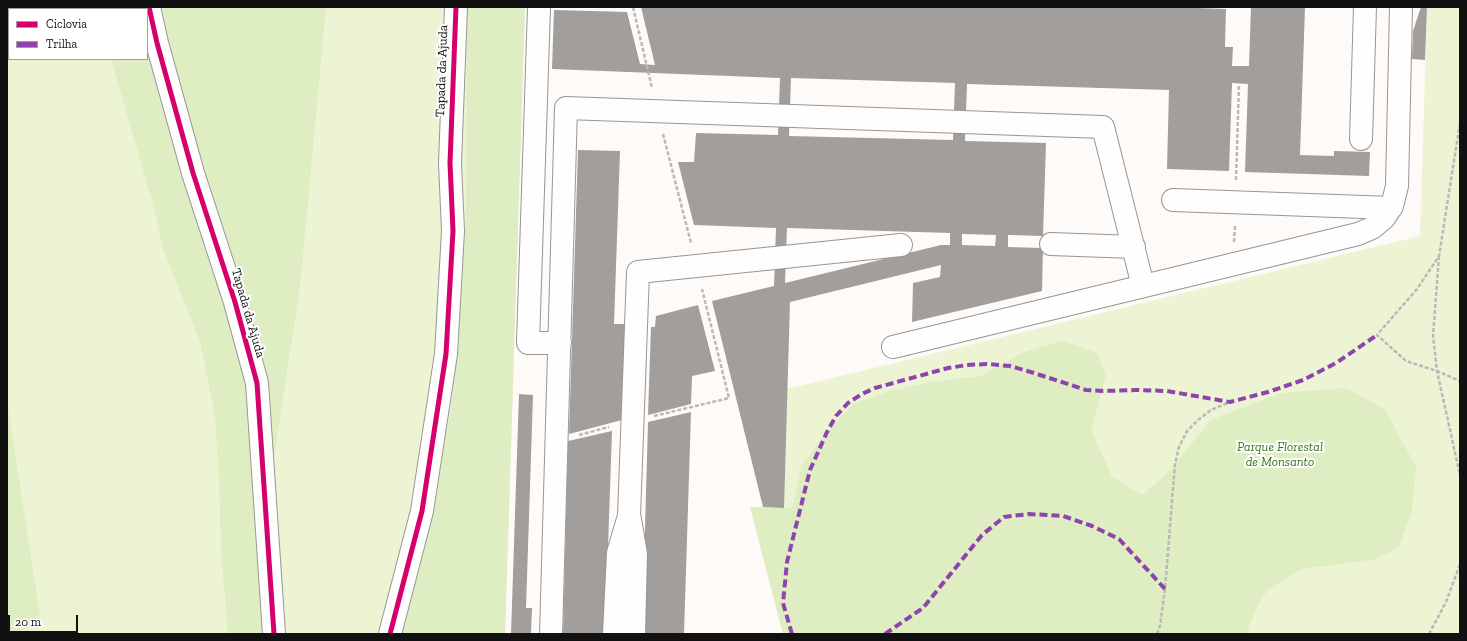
<!DOCTYPE html>
<html>
<head>
<meta charset="utf-8">
<style>
  body { margin:0 }
  #map { position:relative; width:1467px; height:641px; overflow:hidden; background:#fdfaf7; font-family:"Zilla Slab",serif }
  canvas { display:block }
  .frame { position:absolute; inset:0; border:8px solid #111; pointer-events:none }
  .legend { position:absolute; left:8px; top:8px; width:140px; height:52px; box-sizing:border-box; background:#fff; border:1px solid #a0a0a0; margin:0; padding:5px 7px; list-style:none; font-size:12px; color:#111 }
  .legend li { display:flex; align-items:center; gap:8px; height:20px }
  .legend b { width:20px; border:1px solid #a0a0a0 }
  .scale { position:absolute; left:8px; top:615px; width:70px; height:18px; box-sizing:border-box; border:2px solid #111; border-top:0; padding-left:5px; font-size:12px; line-height:14px; white-space:nowrap; color:#111; -webkit-text-stroke:3px #fff; paint-order:stroke }
</style>
</head>
<body>
<div id="map">
<canvas width="1467" height="641"></canvas>
<div class="frame"></div>
<ul class="legend">
<li><b style="height:5px;background:#d6006c"></b>Ciclovia</li>
<li><b style="height:5px;background:#8e44ad"></b>Trilha</li>
</ul>
<div class="scale">20 m</div>
</div>
<script>
const ctx = document.querySelector('canvas').getContext('2d');
ctx.lineJoin = 'round';
function paint(path, color) { ctx.fillStyle = color; ctx.fill(path, 'evenodd'); }
const toPath = rows => new Path2D(rows.map(r => 'M' + r).join(''));
function stroke(path, color, width, dash) { ctx.strokeStyle = color; ctx.lineWidth = width; ctx.lineCap = dash ? 'butt' : 'round'; ctx.setLineDash(dash || []); ctx.stroke(path); }
function write(font, color, halo, rows, align = 'center') {
  ctx.font = font + ' "Zilla Slab",serif'; ctx.lineWidth = 4; ctx.setLineDash([]); ctx.textBaseline = 'middle'; ctx.strokeStyle = halo; ctx.fillStyle = color; for (const [text, x, y, turn = 0] of rows) {
    ctx.save(); ctx.translate(x, y); ctx.rotate((+turn || 0) * Math.PI / 180); ctx.textAlign = isNaN(turn) ? turn : align; if (halo) ctx.strokeText(text, 0, 0); ctx.fillText(text, 0, 0); ctx.restore();
  }
}
const green = toPath([
  [7,7,525,7,505,634,7,634],
  [9,9,147,9,147,59,9,59],
  [1427,7,1460,7,1460,634,783,634,750,507,783,508,787,389,1420,236]
]);
const forest = toPath([
  [101,7,326,7,300,287,260,548,265,634,228,634,221,550,219,478,215,416,200,341,164,251,152,201,111,59,147,59,147,9,101,9],
  [467,7,525,7,505,634,400,634,411,596,451,410,466,216],
  [1063,341,1097,353,1106,376,1091,430,1112,477,1143,495,1171,469,1211,420,1281,393,1347,388,1385,410,1416,467,1412,511,1399,547,1376,559,1302,569,1268,589,1257,607,1249,626,1248,634,783,634,750,507,792,508,802,465,824,436,853,404,889,391,937,381,981,376,1024,352],
  [7,401,41,622,19,631,19,634,7,634]
]);
const building = toPath([
  [641,7,1168,7,1226,9,1225,47,1233,47,1232,66,1249,66,1251,7,1305,7,1300,155,1334,156,1334,151,1370,152,1369,176,1245,172,1248,84,1232,83,1229,171,1167,169,1169,90,967,84,965,141,1046,143,1043,236,1008,235,1008,247,1043,248,1042,291,912,322,913,283,940,277,941,265,790,302,784,508,763,507,712,301,774,286,776,228,694,225,678,162,694,162,696,133,778,135,780,78,552,69,554,10,627,12,640,64,655,65],
  [791,78,955,83,953,140,789,136],
  [787,228,950,233,950,245,941,245,785,283],
  [962,234,996,235,995,246,962,245],
  [1421,7,1427,7,1425,60,1412,59,1413,31],
  [578,150,620,151,614,324,625,324,622,420,569,434],
  [698,305,715,371,692,376,691,404,648,415,651,327,655,327,656,316],
  [519,394,533,395,526,608,532,608,531,634,511,634],
  [691,412,684,634,642,634,648,422],
  [612,431,605,634,563,634,568,441]
]);
const path = toPath([
  [633,7,652,88],
  [1460,123,1439,256,1417,289,1377,335,1406,361,1437,371,1460,381],
  [663,134,691,243],
  [1236,180,1239,84],
  [1234,242,1235,225],
  [1439,256,1433,336,1437,371,1460,475],
  [654,416,729,398,702,289],
  [579,435,609,427],
  [1157,634,1160,626,1165,589,1175,464,1179,447,1187,431,1198,420,1211,410,1230,402],
  [1429,634,1446,602,1460,564]
]);
const minor = toPath([
  [149,7,157,43,193,173,235,302,257,383,274,634],
  [539,7,528,343,560,343],
  [1361,139,1365,7],
  [1173,200,1391,208],
  [1051,244,1134,247],
  [893,347,1358,234,1372,228,1384,218,1392,206,1397,186,1401,7],
  [630,519,636,554,634,634],
  [390,634,422,511,446,354,453,231,450,163,456,7],
  [551,634,566,108,1103,127,1143,286],
  [614,634,618,553,629,516,638,272,901,245]
]);
const quiet = toPath([
  [792,634,783,603,787,562,810,470,827,432,836,416,848,403,862,394,875,388,948,368,967,365,987,364,1010,366,1034,373,1086,390,1103,391,1136,390,1167,391,1230,402,1268,392,1303,380,1336,363,1377,335],
  [885,634,923,608,982,535,1004,517,1029,514,1063,516,1092,526,1119,539,1165,589]
]);
const cycleway = toPath([
  [149,7,157,43,193,173,235,302,257,383,274,634],
  [390,634,422,511,446,354,453,231,450,163,456,7]
]);
const streetNames = [
  ["Tapada da Ajuda",442,71,-88],
  ["Tapada da Ajuda",248,313,74]
];
const parkNames = [
  ["Parque Florestal",1280,447],
  ["de Monsanto",1280,462]
];
paint(green, '#ecf4d4');
paint(forest, '#dfedc2');
paint(building, '#a19e9c');
stroke(minor, '#979695', 24);
stroke(path, '#b9b9b8', 2.5, [4, 2]);
stroke(minor, '#fffefe', 22);
stroke(quiet, '#8e44ad', 4, [8, 4]);
stroke(cycleway, '#d6006c', 5);
write('13px', '#111', '#fff', streetNames);
write('italic 13px', '#3a7218', '#fff', parkNames);
</script>
</body>
</html>
